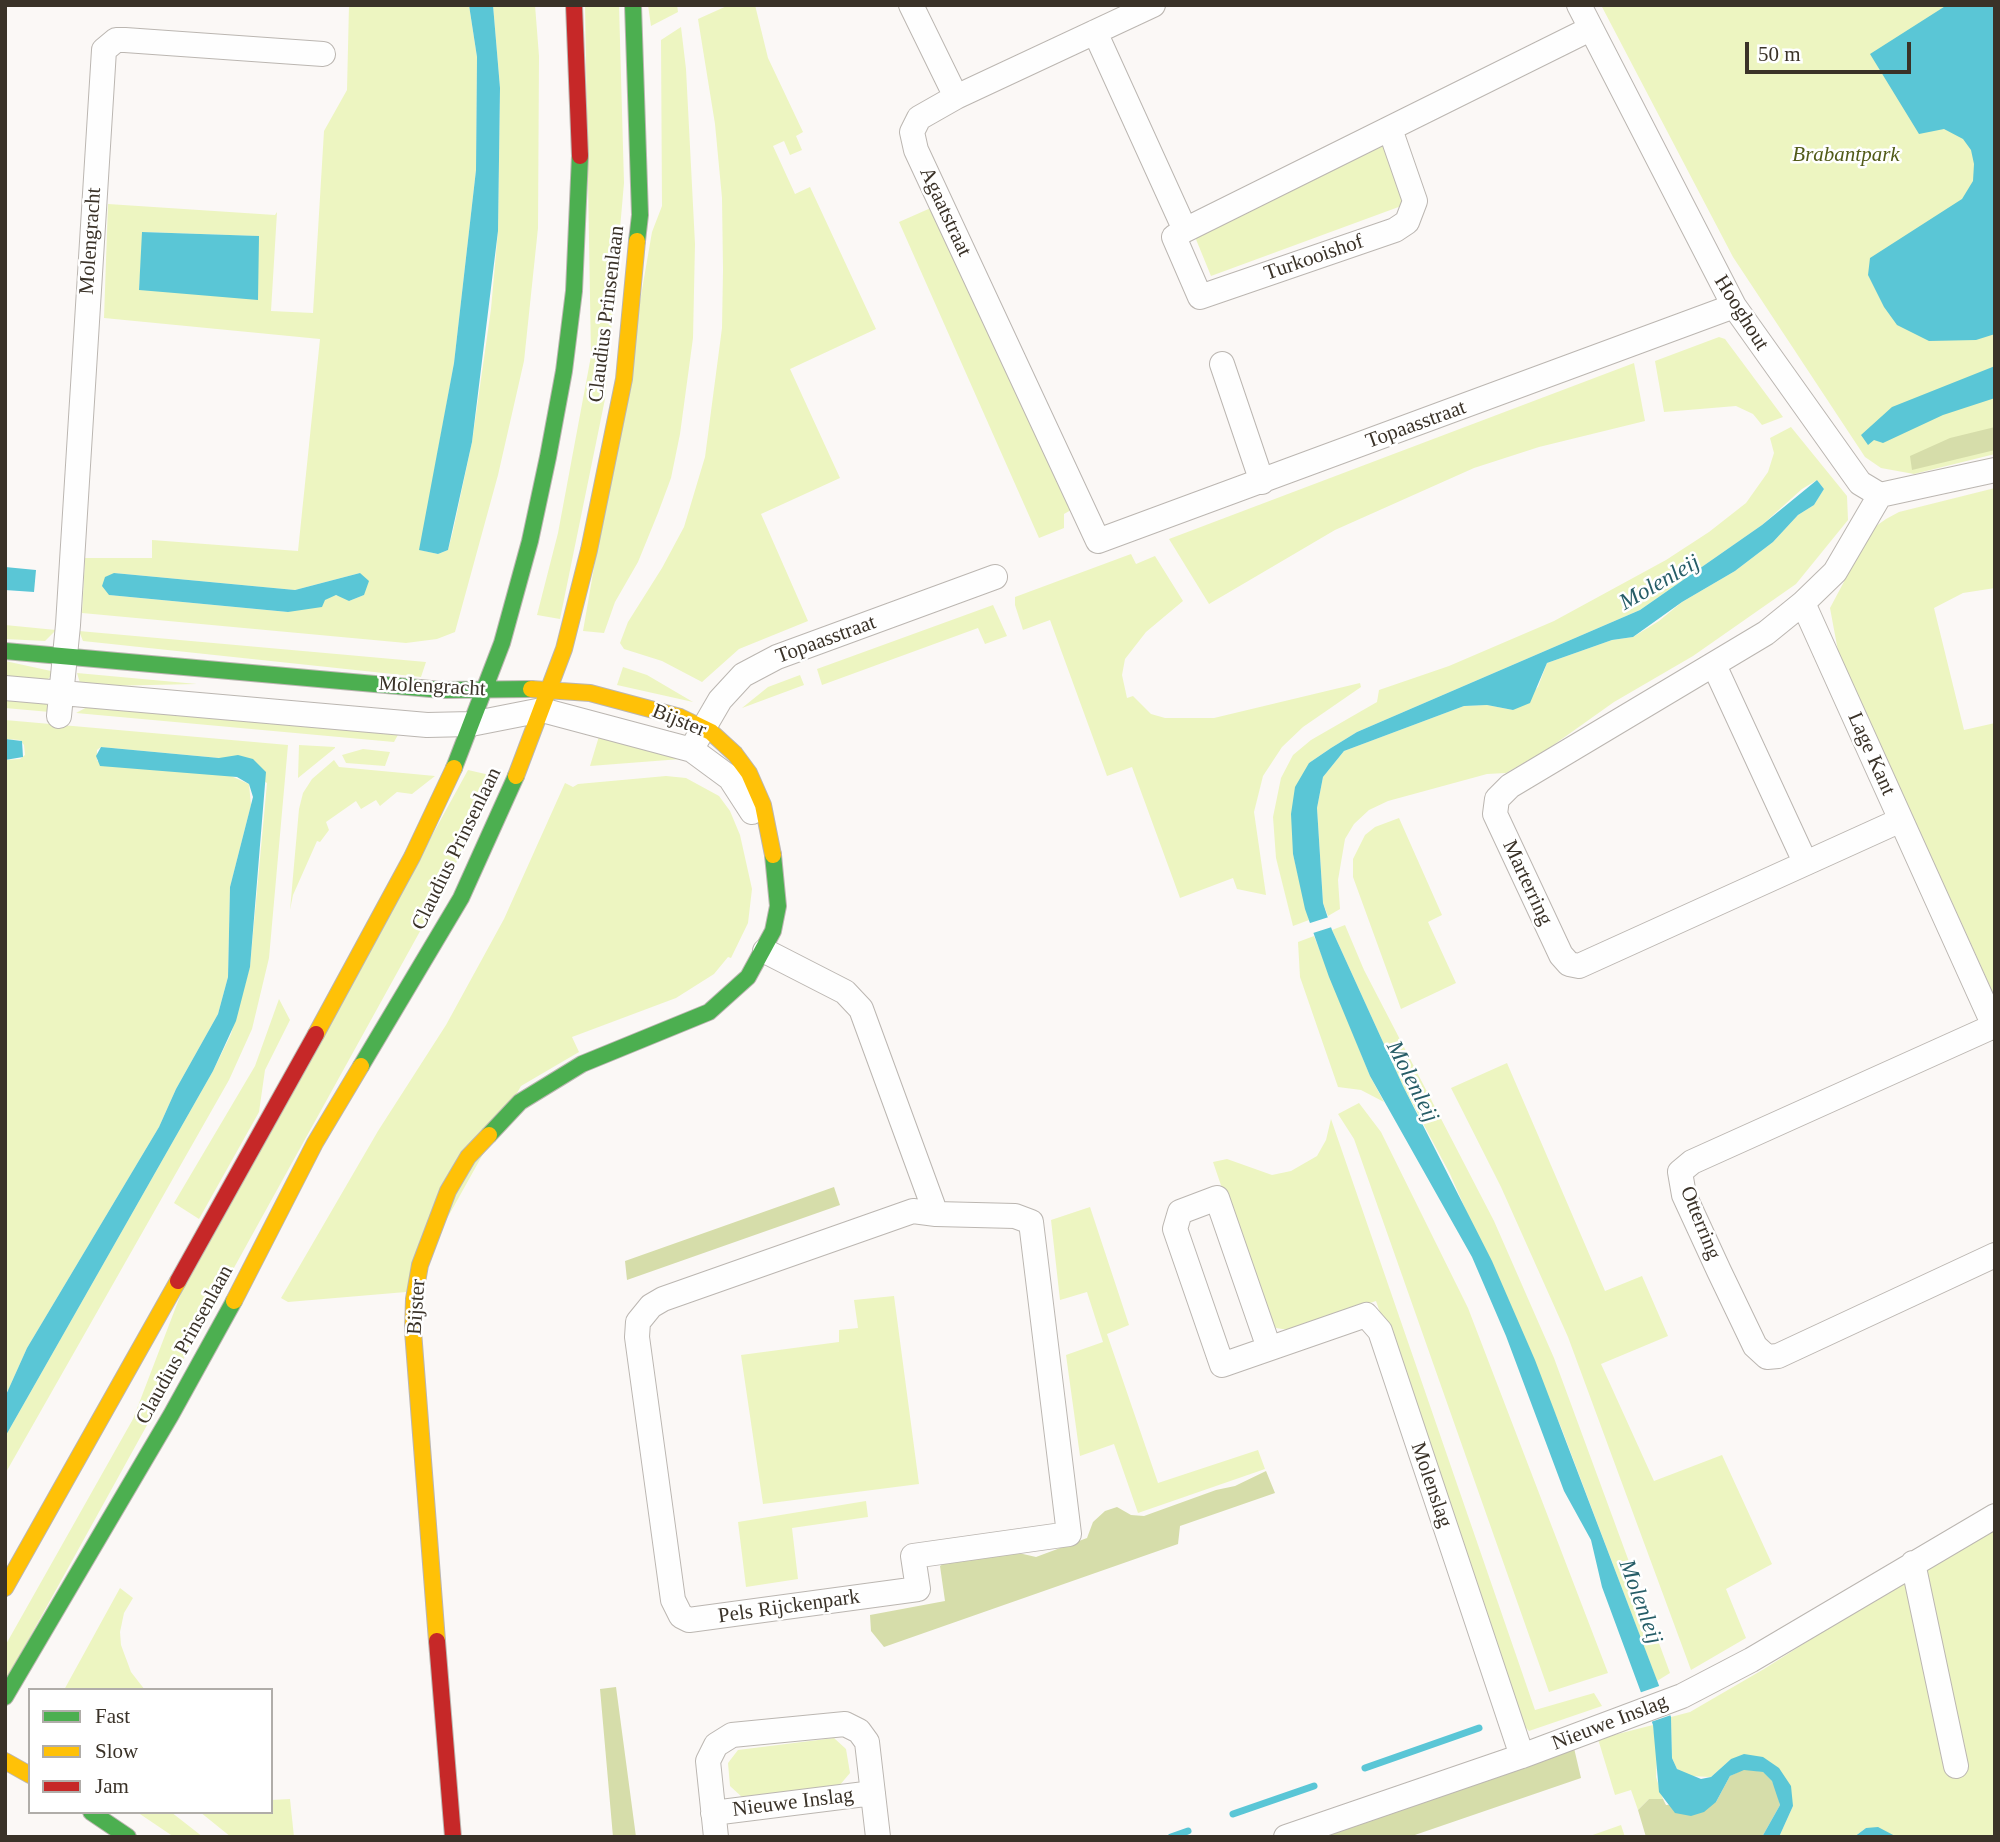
<!DOCTYPE html>
<html>
<head>
<meta charset="utf-8">
<style>
  body { margin:0 }
  #map { position:relative; width:2000px; height:1842px; overflow:hidden; background:#fbf8f6; font-family:Georgia,serif }
  canvas { display:block }
  .frame { position:absolute; inset:0; border:7px solid #3a3228; pointer-events:none }
  .legend { position:absolute; left:28px; top:1688px; width:245px; height:126px; box-sizing:border-box; background:#fff; border:2px solid #b0ada9; margin:0; padding:9px 12px; list-style:none; font-size:21px; color:#3a3228 }
  .legend li { display:flex; align-items:center; gap:14px; height:35px }
  .legend b { width:35px; border:2px solid #b0ada9 }
  .scale { position:absolute; left:1745px; top:42px; width:166px; height:32px; box-sizing:border-box; border:4px solid #3a3228; border-top:0; padding-left:9px; font-size:21px; line-height:24px; white-space:nowrap; color:#3a3228; -webkit-text-stroke:5px #fff; paint-order:stroke }
</style>
</head>
<body>
<div id="map">
<canvas width="2000" height="1842"></canvas>
<div class="frame"></div>
<ul class="legend">
<li><b style="height:9px;background:#4caf50"></b>Fast</li>
<li><b style="height:9px;background:#ffc107"></b>Slow</li>
<li><b style="height:9px;background:#c62828"></b>Jam</li>
</ul>
<div class="scale">50 m</div>
</div>
<script>
const ctx = document.querySelector('canvas').getContext('2d');
ctx.lineJoin = 'round';
function paint(path, color) { ctx.fillStyle = color; ctx.fill(path, 'evenodd'); }
const toPath = rows => new Path2D(rows.map(r => 'M' + r).join(''));
function stroke(path, color, width, dash) { ctx.strokeStyle = color; ctx.lineWidth = width; ctx.lineCap = dash ? 'butt' : 'round'; ctx.setLineDash(dash || []); ctx.stroke(path); }
function write(font, color, halo, rows, align = 'center') {
  ctx.font = font + ' Georgia,serif'; ctx.lineWidth = 5; ctx.setLineDash([]); ctx.textBaseline = 'middle'; ctx.strokeStyle = halo; ctx.fillStyle = color; for (const [text, x, y, turn = 0] of rows) {
    ctx.save(); ctx.translate(x, y); ctx.rotate((+turn || 0) * Math.PI / 180); ctx.textAlign = isNaN(turn) ? turn : align; if (halo) ctx.strokeText(text, 0, 0); ctx.fillText(text, 0, 0); ctx.restore();
  }
}
const green = toPath([
  [349,5,469,5,477,57,476,170,454,363,420,550,438,554,448,550,453,531,472,442,491,309,498,231,500,88,493,5,535,5,539,56,538,228,524,361,498,475,455,632,437,639,406,643,82,613,85,558,152,558,152,540,298,551,320,339,104,318,108,204,275,215,277,212,271,311,313,313,324,131,347,90],
  [143,232,258,236,139,290],
  [114,573,295,590,360,573,364,595,349,601,343,596,333,595,288,612,109,595],
  [585,5,619,5,624,183,605,399,560,619,537,615,558,533,591,356],
  [648,5,677,5,678,12,651,26],
  [729,5,755,5,768,58,803,132,796,136,802,150,790,155,784,141,773,146,795,194,810,187,876,329,790,369,840,478,761,514,808,621,739,649,702,682,662,661,624,649,620,643,628,622,662,568,684,527,705,457,722,328,723,270,722,198,715,124,698,19],
  [1601,5,1995,5,1995,454,1914,474,1881,468,1865,457,1733,257],
  [681,27,686,69,695,244,693,338,680,434,671,478,658,513,638,562,615,602,604,633,583,631,652,232,662,206,661,40],
  [1383,146,1404,205,1211,276,1193,232],
  [933,207,1071,510,1064,514,1064,528,1039,538,899,222],
  [1719,337,1725,339,1783,417,1762,425,1753,414,1736,406,1664,412,1655,361],
  [1634,363,1645,421,1539,447,1474,468,1335,530,1209,604,1169,539],
  [1791,427,1847,496,1848,520,1796,584,1693,656,1614,702,1545,751,1506,773,1487,774,1388,801,1369,810,1354,824,1345,839,1338,880,1340,909,1328,916,1323,903,1317,808,1323,777,1344,751,1464,706,1487,705,1513,710,1538,687,1547,663,1612,640,1633,637,1659,621,1682,602,1735,571,1773,542,1798,515,1814,505,1824,489,1817,480,1802,489,1762,525,1640,610,1357,732,1331,748,1309,763,1293,854,1309,920,1293,926,1276,858,1273,817,1281,778,1293,755,1311,740,1377,702,1379,690,1449,666,1554,621,1666,560,1709,532,1746,503,1768,472,1774,453,1770,438],
  [1995,488,1995,588,1963,593,1934,608,1964,730,1995,723,1995,997,1838,651,1830,608,1872,529,1886,519,1899,512],
  [1131,554,1136,564,1155,556,1183,601,1146,632,1125,659,1122,675,1127,698,1133,696,1151,714,1165,718,1214,718,1360,683,1361,687,1303,727,1282,747,1263,776,1254,812,1266,895,1237,889,1233,878,1180,898,1132,767,1107,776,1050,620,1023,630,1015,605,1015,597],
  [993,605,1007,636,985,644,978,628,822,685,817,669],
  [5,625,56,630,45,641,5,639],
  [79,631,426,662,421,677,83,641],
  [5,661,51,671,51,676,47,680,5,677],
  [623,667,647,675,693,702,617,685],
  [77,673,197,684,104,686,80,683],
  [800,675,804,685,742,708,768,687],
  [5,698,49,702,50,712,5,708],
  [89,706,399,733,394,742,76,713],
  [5,720,288,745,269,958,252,1029,229,1080,5,1474,5,1437,213,1071,231,1034,250,966,267,783,219,758,101,747,97,750,97,761,231,776,249,784,251,805,230,887,228,977,218,1014,176,1089,159,1127,27,1348,5,1397,5,760,20,759,25,755,24,745,20,740,5,739],
  [600,733,681,759,590,766],
  [299,745,335,747,335,748,298,778],
  [363,749,390,752,385,766,346,763,342,755],
  [334,760,339,767,435,776,412,794,397,792,380,806,376,800,361,809,356,801,326,822,329,830,320,842,317,841,293,895,290,910,299,809,303,793,312,779],
  [468,770,494,776,450,877,5,1682,5,1646,133,1419,182,1291],
  [666,776,686,778,719,796,730,811,740,835,752,889,748,923,731,958,728,957,714,974,676,998,572,1037,579,1052,521,1086,406,1292,288,1302,281,1298,378,1131,446,1025,504,919,565,783,573,787,578,784],
  [1399,818,1442,915,1428,922,1456,983,1401,1009,1353,877,1353,859,1365,835,1375,827],
  [1345,925,1364,970,1494,1221,1554,1358,1670,1673,1657,1681,1561,1427,1450,1174,1403,1086,1332,930],
  [1314,936,1370,1076,1384,1102,1361,1090,1338,1087,1300,977,1298,942],
  [279,999,290,1020,265,1070,259,1112,199,1219,174,1203,255,1066],
  [1507,1063,1605,1291,1642,1276,1668,1336,1601,1364,1654,1481,1722,1455,1772,1564,1726,1589,1746,1638,1691,1670,1568,1337,1501,1187,1451,1088],
  [1359,1103,1381,1132,1468,1308,1608,1673,1549,1692,1354,1139,1338,1114],
  [1331,1119,1535,1710,1594,1693,1602,1706,1529,1731,1523,1725,1376,1301,1289,1330,1276,1328,1267,1319,1213,1162,1227,1159,1272,1175,1291,1171,1317,1156,1326,1140],
  [1090,1207,1129,1325,1107,1334,1158,1483,1258,1450,1265,1469,1138,1513,1114,1444,1080,1456,1066,1355,1103,1342,1087,1292,1060,1300,1051,1220],
  [894,1296,919,1484,763,1504,741,1355,839,1342,839,1330,858,1328,854,1300],
  [866,1501,868,1517,792,1528,798,1579,746,1587,738,1522],
  [1995,1530,1995,1837,1897,1837,1866,1828,1854,1837,1779,1837,1793,1806,1731,1759,1711,1777,1689,1776,1677,1769,1672,1758,1671,1717,1690,1712,1764,1669,1904,1580,1947,1768,1921,1572],
  [120,1588,133,1598,124,1613,120,1632,121,1645,131,1672,145,1690,64,1690],
  [1653,1725,1657,1755,1656,1777,1663,1799,1649,1799,1638,1810,1631,1790,1615,1795,1598,1739],
  [834,1738,846,1749,850,1773,839,1786,743,1798,730,1786,728,1763,738,1750],
  [290,1799,294,1837,231,1837,200,1812,271,1812,271,1800],
  [137,1812,171,1812,203,1837,174,1837],
  [1621,1825,1625,1837,1587,1837]
]);
const forest = toPath([
  [1995,427,1995,450,1912,470,1910,456,1950,438],
  [834,1187,840,1205,627,1280,625,1261],
  [1266,1471,1275,1493,1180,1526,1178,1544,884,1647,871,1631,870,1615,945,1601,940,1566,951,1558,1010,1551,1036,1557,1087,1538,1093,1522,1105,1511,1117,1507,1131,1515,1144,1516,1216,1490,1235,1486],
  [616,1687,636,1837,613,1837,600,1689],
  [1574,1748,1581,1778,1409,1837,1311,1837],
  [1744,1769,1763,1772,1772,1781,1777,1793,1780,1805,1762,1837,1646,1837,1638,1810,1649,1799,1663,1799,1666,1805,1716,1802,1730,1776]
]);
const water = toPath([
  [469,5,493,5,500,88,498,231,472,442,448,550,438,554,419,550,454,363,476,170,477,57],
  [1947,5,1995,5,1995,334,1976,340,1929,341,1897,325,1884,307,1868,275,1870,258,1962,199,1973,181,1974,164,1971,150,1963,139,1944,129,1919,134,1870,54],
  [142,232,259,236,258,300,139,290],
  [1995,366,1995,398,1943,415,1883,443,1874,440,1868,445,1861,435,1892,407],
  [1817,480,1824,489,1814,505,1798,515,1773,542,1735,571,1682,602,1633,637,1612,640,1547,663,1530,703,1513,710,1487,705,1464,706,1344,751,1323,777,1317,808,1323,903,1332,930,1403,1086,1492,1261,1535,1360,1671,1717,1672,1758,1677,1769,1701,1779,1711,1777,1731,1759,1744,1754,1763,1757,1779,1768,1791,1786,1793,1806,1779,1837,1762,1837,1780,1805,1772,1781,1763,1772,1744,1770,1730,1776,1716,1802,1704,1812,1691,1816,1675,1813,1659,1792,1653,1725,1602,1587,1591,1540,1564,1491,1506,1336,1472,1257,1370,1076,1329,977,1305,909,1293,854,1291,814,1295,787,1309,763,1331,748,1357,732,1640,610,1762,525],
  [5,567,36,570,34,592,5,590],
  [114,573,295,590,360,573,369,581,364,595,349,601,336,595,325,600,322,607,288,612,109,595,102,586,105,577],
  [5,739,22,741,23,757,5,760],
  [101,747,219,758,238,755,253,759,266,772,250,967,236,1021,213,1071,5,1437,5,1397,27,1348,159,1127,176,1089,218,1014,228,977,230,887,253,797,249,784,237,777,100,766,96,756],
  [1878,1827,1897,1837,1854,1837,1866,1828]
]);
const pier = toPath([
  [1332,916,1335,926,1310,934,1307,924],
  [1662,1685,1674,1714,1648,1723,1636,1694]
]);
const stream = toPath([
  [1365,1768,1479,1728],
  [1233,1814,1314,1786],
  [1171,1837,1188,1831]
]);
const street = toPath([
  [911,5,956,97],
  [1153,5,956,97,919,118,912,132,916,150,1098,541,1734,306],
  [1579,5,1734,306,1860,483,1880,495,1995,470],
  [1095,32,1185,230,1174,237,1200,297,1395,230,1407,222,1415,201,1390,129],
  [1185,230,1590,29],
  [1222,364,1262,482],
  [1880,495,1835,572,1803,603,1995,1028],
  [1803,603,1766,633,1510,786,1497,799,1495,814,1561,955,1569,964,1579,966,1901,820],
  [1714,665,1805,862],
  [5,688,427,725,471,724,542,710,692,750,730,778,752,812],
  [59,716,68,625,104,50,116,40,125,40,323,54],
  [695,743,720,700,743,675,777,657,995,577],
  [765,951,845,992,861,1009,936,1214,1015,1216,1031,1222,1069,1534,913,1556,918,1589,689,1620,681,1616,673,1600,637,1337,638,1322,651,1306,663,1299,913,1211,936,1214],
  [1994,1026,1692,1162,1680,1172,1684,1195,1719,1271,1755,1346,1767,1357,1778,1356,1995,1255],
  [1269,1348,1217,1198,1180,1212,1175,1229,1222,1365,1366,1315,1380,1331,1522,1756],
  [1913,1563,1956,1766],
  [713,1813,873,1793],
  [716,1837,708,1761,716,1745,732,1735,845,1724,859,1731,867,1742,878,1837],
  [1286,1837,1522,1756,1682,1696,1751,1660,1995,1516]
]);
const fast = toPath([
  [633,5,640,215,637,241],
  [5,651,442,690,531,689],
  [454,768,502,643,530,541,548,457,564,371,574,291,580,156],
  [361,1066,461,898,516,776],
  [489,1135,520,1102,582,1064,709,1012,748,977,773,931,778,906,773,855],
  [5,1697,171,1415,234,1301],
  [91,1812,128,1837]
]);
const slow = toPath([
  [531,689,590,693,680,717,711,732,735,754,749,773,763,805,773,855],
  [516,776,564,649,589,550,624,379,637,241],
  [316,1034,412,857,454,768],
  [234,1301,315,1143,361,1066],
  [5,1588,178,1281],
  [437,1641,413,1331,414,1299,420,1265,448,1191,468,1157,489,1135],
  [5,1761,30,1775]
]);
const jam = toPath([
  [574,5,580,156],
  [178,1281,316,1034],
  [437,1641,453,1837]
]);
const parkNames = [
  ["Brabantpark",1846,155]
];
const streetNames = [
  ["Agaatstraat",945,212,65],
  ["Molengracht",91,241,-86],
  ["Turkooishof",1314,258,-19],
  ["Hooghout",1741,313,58],
  ["Claudius Prinsenlaan",607,314,-83],
  ["Topaasstraat",1416,425,-20],
  ["Topaasstraat",826,640,-20],
  ["Molengracht",432,687,3],
  ["Bijster",679,721,22],
  ["Lage Kant",1871,754,66],
  ["Claudius Prinsenlaan",457,849,-64],
  ["Marterring",1527,883,65],
  ["Otterring",1700,1223,68],
  ["Bijster",417,1307,-86],
  ["Claudius Prinsenlaan",185,1345,-61],
  ["Molenslag",1431,1485,71],
  ["Pels Rijckenpark",789,1607,-8],
  ["Nieuwe Inslag",1610,1723,-21],
  ["Nieuwe Inslag",793,1803,-7]
];
const waterNames = [
  ["Molenleij",1660,583,-30],
  ["Molenleij",1412,1082,63],
  ["Molenleij",1640,1602,70]
];
paint(green, '#edf5c1');
paint(forest, '#d6ddaa');
paint(water, '#5ac6d6');
paint(pier, '#fbf8f6');
stroke(stream, '#5ac6d6', 7);
stroke(street, '#bbb6b1', 26);
stroke(fast, '#bbb6b1', 18);
stroke(slow, '#bbb6b1', 18);
stroke(jam, '#bbb6b1', 18);
stroke(street, '#fefefe', 24);
stroke(fast, '#4caf50', 16);
stroke(slow, '#ffc107', 16);
stroke(jam, '#c62828', 16);
write('italic 21px', '#525b19', '#fff', parkNames);
write('21px', '#3a3228', '#fff', streetNames);
write('italic 23px', '#265d67', '#fff', waterNames);
</script>
</body>
</html>
